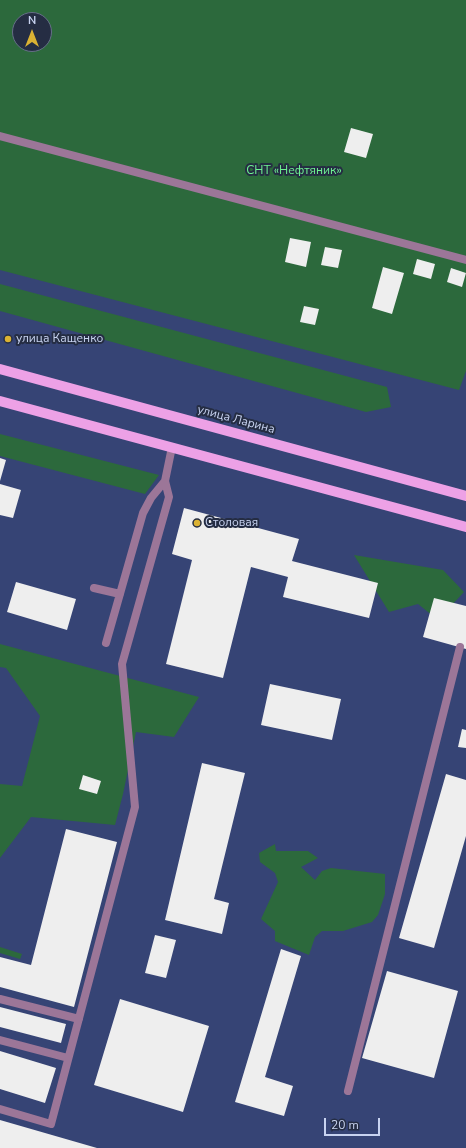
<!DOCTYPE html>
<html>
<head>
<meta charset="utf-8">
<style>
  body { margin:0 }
  #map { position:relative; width:466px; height:1148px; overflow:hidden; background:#364475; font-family:"Nunito Sans",sans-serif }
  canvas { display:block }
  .north { position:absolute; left:12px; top:12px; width:40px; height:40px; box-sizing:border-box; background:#252d43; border:1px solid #666f88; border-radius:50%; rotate:0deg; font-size:11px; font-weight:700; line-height:16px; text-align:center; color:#c8d3f0 }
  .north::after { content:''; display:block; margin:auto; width:14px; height:18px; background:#dbb233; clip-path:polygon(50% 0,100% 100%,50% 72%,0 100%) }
  .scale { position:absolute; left:324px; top:1118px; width:56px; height:18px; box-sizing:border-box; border:2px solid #c8d3f0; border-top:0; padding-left:5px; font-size:12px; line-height:14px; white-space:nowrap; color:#c8d3f0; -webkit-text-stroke:3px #252d43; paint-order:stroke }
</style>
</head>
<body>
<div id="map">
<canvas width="466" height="1148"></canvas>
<div class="north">N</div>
<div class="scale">20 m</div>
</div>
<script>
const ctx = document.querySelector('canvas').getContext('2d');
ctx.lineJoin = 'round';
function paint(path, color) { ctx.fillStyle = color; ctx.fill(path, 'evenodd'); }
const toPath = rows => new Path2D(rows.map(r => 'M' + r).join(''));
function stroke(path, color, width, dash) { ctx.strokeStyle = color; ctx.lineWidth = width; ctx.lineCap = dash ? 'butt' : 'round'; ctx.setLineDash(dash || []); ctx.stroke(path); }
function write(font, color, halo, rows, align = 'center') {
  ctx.font = font + ' "Nunito Sans",sans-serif'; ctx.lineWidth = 4; ctx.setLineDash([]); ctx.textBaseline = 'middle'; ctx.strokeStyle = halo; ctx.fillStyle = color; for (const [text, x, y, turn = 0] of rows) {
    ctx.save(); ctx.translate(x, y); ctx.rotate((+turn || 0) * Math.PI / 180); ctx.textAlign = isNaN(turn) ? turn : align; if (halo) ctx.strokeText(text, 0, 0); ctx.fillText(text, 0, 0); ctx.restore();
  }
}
const green = toPath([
  [0,0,466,0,466,371,459,390,0,270],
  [20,20,44,20,44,44,20,44],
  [0,284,387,387,391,407,366,412,0,311],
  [0,434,159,475,145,494,0,456],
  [354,555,443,570,464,592,438,620,418,604,389,612],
  [0,644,199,697,174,737,136,732,123,794,115,825,31,817,0,858,0,784,22,786,40,716,6,668,0,667],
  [275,844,276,851,308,851,318,858,301,867,315,880,322,871,331,868,385,874,385,894,378,915,372,922,343,931,322,931,315,937,309,955,275,941,275,931,261,919,278,882,275,873,260,862,259,853],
  [0,947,22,954,20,959,0,953]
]);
const building = toPath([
  [351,128,373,134,366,158,344,152],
  [290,238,311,242,306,267,285,262],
  [325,247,342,250,338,268,321,265],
  [417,259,435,264,431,279,413,274],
  [383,267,404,273,392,314,372,308],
  [451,268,466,273,462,287,447,282],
  [304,306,319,309,315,325,300,322],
  [0,458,6,460,0,481],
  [0,484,21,490,13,518,0,515],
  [184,508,299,539,292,561,378,583,369,618,283,597,288,577,251,567,223,678,166,664,192,560,172,554],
  [16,582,76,599,67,630,7,612],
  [434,598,466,606,466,649,423,637],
  [270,684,341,699,332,740,261,725],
  [462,729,466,730,466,748,458,747],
  [202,763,245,773,214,899,229,903,222,934,165,920],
  [446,774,466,780,466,836,434,948,399,938],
  [83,775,101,781,97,794,79,789],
  [66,829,117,842,74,1007,0,987,0,957,31,965],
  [155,935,176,940,166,978,145,973],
  [281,949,301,956,265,1077,293,1086,284,1116,235,1102],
  [387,971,458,991,434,1078,362,1058],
  [120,999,209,1026,183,1112,94,1085],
  [0,1007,66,1024,61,1043,0,1027],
  [0,1051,56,1068,45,1103,0,1089],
  [0,1120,97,1148,0,1148]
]);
const service = toPath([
  [0,136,466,260],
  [94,588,120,594],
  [106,643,143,513,151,498,165,481],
  [0,999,79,1019],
  [0,1040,68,1058],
  [348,1091,460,647],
  [0,1109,51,1124,135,807,122,664,169,497,165,481,172,447]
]);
const primary = toPath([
  [0,369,466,496],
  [0,401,466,527]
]);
const markers = [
  [8,339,4,"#dbb233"],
  [197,523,4,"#dbb233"]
];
const parkNames = [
  ["СНТ «Нефтяник»",294,171]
];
const poiNames = [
  ["улица Кащенко",16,339],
  ["Столовая",205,523]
];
const streetNames = [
  ["улица Ларина",236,420,15]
];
paint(green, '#2c693c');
paint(building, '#eee');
stroke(service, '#9c7698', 8);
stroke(primary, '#eda1e6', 10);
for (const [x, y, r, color] of markers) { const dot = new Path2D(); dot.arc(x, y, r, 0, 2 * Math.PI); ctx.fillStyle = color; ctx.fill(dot); stroke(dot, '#252d43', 1.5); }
write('12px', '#6ff292', '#252d43', parkNames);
write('12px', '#c8d3f0', '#252d43', poiNames, 'left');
write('12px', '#c8d3f0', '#252d43', streetNames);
</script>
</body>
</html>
